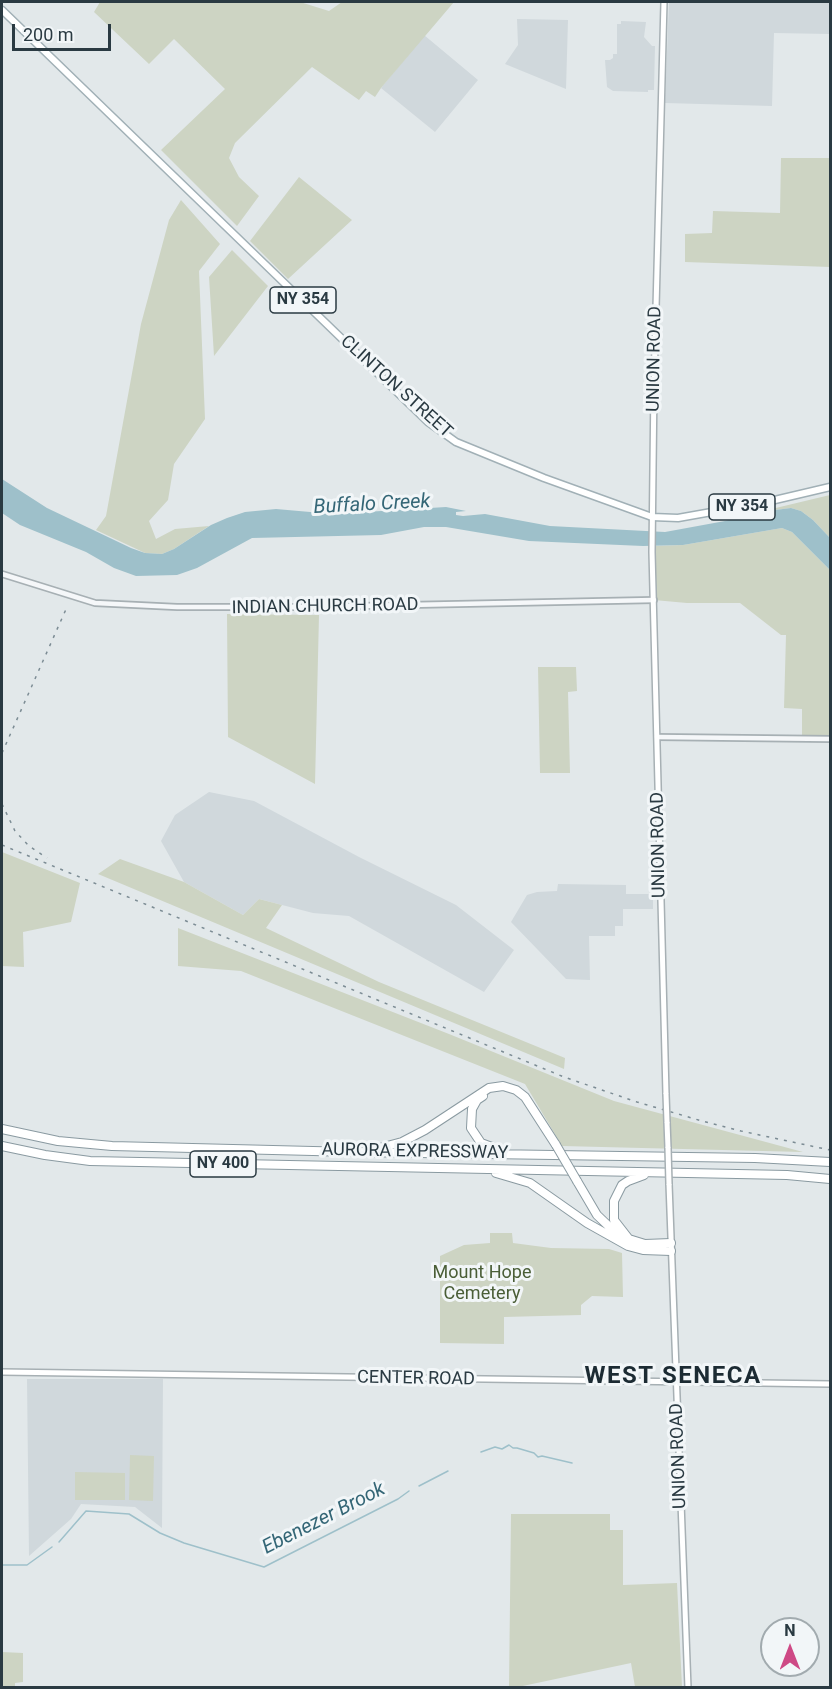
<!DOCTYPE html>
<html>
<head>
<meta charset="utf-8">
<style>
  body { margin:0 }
  #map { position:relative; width:832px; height:1689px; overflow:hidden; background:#e2e8ea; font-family:Roboto,sans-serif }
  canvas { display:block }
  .frame { position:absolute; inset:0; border:3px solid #2a3a42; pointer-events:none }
  .north { position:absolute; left:760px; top:1617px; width:60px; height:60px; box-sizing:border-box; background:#f2f6f8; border:2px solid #a2abaf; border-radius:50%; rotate:0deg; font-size:16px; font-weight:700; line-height:24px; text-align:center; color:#2a3a42 }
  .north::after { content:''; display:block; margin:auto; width:21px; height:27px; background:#ce4985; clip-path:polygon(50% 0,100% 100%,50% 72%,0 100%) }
  .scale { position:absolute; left:12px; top:24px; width:99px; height:27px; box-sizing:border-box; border:3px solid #2a3a42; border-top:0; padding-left:8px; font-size:18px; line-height:21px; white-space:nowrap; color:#2a3a42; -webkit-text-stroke:4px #f2f6f8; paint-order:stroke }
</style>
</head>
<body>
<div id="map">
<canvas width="832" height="1689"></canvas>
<div class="frame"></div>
<div class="north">N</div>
<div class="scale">200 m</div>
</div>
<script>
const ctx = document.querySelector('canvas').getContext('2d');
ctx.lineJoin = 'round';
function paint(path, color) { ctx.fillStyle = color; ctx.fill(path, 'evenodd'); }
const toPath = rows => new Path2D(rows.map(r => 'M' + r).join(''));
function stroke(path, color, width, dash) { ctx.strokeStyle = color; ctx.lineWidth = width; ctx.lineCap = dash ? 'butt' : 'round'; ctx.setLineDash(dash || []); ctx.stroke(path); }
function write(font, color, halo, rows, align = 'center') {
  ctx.font = font + ' Roboto,sans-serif'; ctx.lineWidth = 6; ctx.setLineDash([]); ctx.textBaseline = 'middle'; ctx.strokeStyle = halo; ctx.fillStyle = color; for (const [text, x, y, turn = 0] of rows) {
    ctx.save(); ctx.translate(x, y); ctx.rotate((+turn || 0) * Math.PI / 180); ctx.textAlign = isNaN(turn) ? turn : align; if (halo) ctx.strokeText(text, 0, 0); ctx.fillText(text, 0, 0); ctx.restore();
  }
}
const built = toPath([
  [669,2,830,2,830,34,774,33,772,106,665,103],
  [517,19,568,20,566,89,505,64,518,45],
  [621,21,646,22,644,37,652,46,655,46,654,90,648,90,648,92,613,91,607,87,605,60,610,60,613,58,613,54,617,54,617,24,621,24],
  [424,35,478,80,435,132,381,88],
  [209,792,254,801,359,857,456,905,514,950,484,992,349,916,313,913,259,899,243,915,184,882,161,841,175,815],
  [558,884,626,885,626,894,653,894,653,909,623,909,623,926,615,926,615,936,589,936,590,980,566,979,511,922,527,895,537,892,557,891],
  [27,1379,163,1379,162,1528,135,1507,81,1504,71,1519,29,1556]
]);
const green = toPath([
  [100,2,300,2,329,11,342,2,454,2,381,88,375,97,366,91,359,100,312,67,235,143,229,158,239,177,259,196,237,226,161,150,225,89,174,39,149,64,94,12],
  [781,158,830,158,830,267,685,262,685,234,712,233,713,211,780,213],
  [299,177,352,220,288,279,250,241],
  [181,200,220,244,199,271,205,419,174,464,168,500,149,521,156,539,175,529,209,526,174,549,162,554,145,553,96,530,106,516,141,324,169,220],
  [232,250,268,286,214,356,209,277],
  [830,495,830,538,813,520,801,511,791,508,759,512],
  [782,528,792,532,830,570,830,735,802,735,802,709,784,708,786,635,781,635,740,603,687,603,654,600,653,546,683,545],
  [227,614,319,615,315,784,228,737],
  [538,667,576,667,577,691,568,692,570,773,540,773],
  [2,852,80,883,71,922,23,932,24,967,2,966],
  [120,859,184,882,243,915,259,899,282,905,266,928,379,982,565,1058,564,1069,98,874],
  [178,928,449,1034,614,1101,803,1152,562,1146,525,1084,241,971,178,966],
  [490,1233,512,1233,513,1243,551,1248,609,1249,622,1253,623,1297,592,1296,581,1305,581,1315,504,1317,504,1344,440,1343,440,1256,464,1245,490,1243],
  [130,1455,154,1456,153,1501,129,1500],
  [75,1472,125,1473,125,1500,75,1500],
  [511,1514,610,1514,610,1530,623,1530,623,1585,677,1583,682,1687,635,1687,631,1663,518,1687,509,1688],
  [2,1652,23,1653,23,1682,15,1683,15,1687,2,1687]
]);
const water = toPath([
  [2,479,47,508,131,548,145,553,162,554,174,549,211,525,227,518,245,512,276,509,333,514,446,507,466,511,456,512,456,515,463,516,485,514,550,526,665,532,725,521,759,512,791,508,801,511,813,520,830,538,830,570,792,532,782,528,683,545,643,546,529,541,446,527,424,527,381,535,252,538,197,568,177,575,136,576,114,568,86,552,20,525,2,513]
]);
const stream = toPath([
  [481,1452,495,1447,502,1449,509,1445,513,1448,517,1448,534,1453,538,1457,542,1456,572,1463],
  [419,1486,448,1471],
  [59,1542,86,1511,129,1514,160,1533,184,1543,264,1567,398,1499,409,1491],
  [2,1565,27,1565,52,1547]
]);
const tertiary = toPath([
  [2,574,95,603,177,607,310,607,654,600],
  [657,737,830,739]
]);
const secondary = toPath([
  [664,2,654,384,652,552,666,1094],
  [667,1122,668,1148],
  [669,1184,688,1688],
  [2,1372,830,1384]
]);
const primary = toPath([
  [2,10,428,422,456,442,544,478,652,517,678,518,762,503,830,487]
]);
const motorway = toPath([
  [483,1096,477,1100,472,1109,471,1128,481,1143,500,1150],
  [2,1129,58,1141,112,1146,353,1152,755,1158,830,1162],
  [2,1146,45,1155,90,1161,787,1175,830,1179],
  [376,1149,402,1142,425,1130,489,1088,503,1086,516,1090,525,1097,556,1145],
  [496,1173,530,1183,587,1223,628,1246,643,1250,671,1251],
  [577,1181,597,1215,619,1236,645,1244,671,1243],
  [628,1238,614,1220,614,1201,622,1185,628,1181,644,1175]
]);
const rail = toPath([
  [2,753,67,607],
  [2,804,15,831,29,846,47,858],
  [2,845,564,1077,637,1102,702,1121,741,1131,830,1150]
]);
const secondaryBridge = toPath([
  [666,1094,667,1122],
  [668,1148,669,1184]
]);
const motorwayBridge = toPath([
  [556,1145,577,1181]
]);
const shields = [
  [303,300,66],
  [742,507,66],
  [223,1164,66]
];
const shieldNames = [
  ["NY 354",303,300],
  ["NY 354",742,507],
  ["NY 400",223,1164]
];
const streetNames = [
  ["UNION ROAD",655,359,-89],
  ["CLINTON STREET",396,387,42],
  ["INDIAN CHURCH ROAD",325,607,-1],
  ["UNION ROAD",659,845,-91],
  ["AURORA EXPRESSWAY",415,1152,1],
  ["CENTER ROAD",416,1379,1],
  ["UNION ROAD",679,1456,-92]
];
const parkNames = [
  ["Mount Hope",482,1273],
  ["Cemetery",482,1294]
];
const waterNames = [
  ["Buffalo Creek",372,505,-3],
  ["Ebenezer Brook",324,1519,-27]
];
const districtNames = [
  ["WEST SENECA",673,1377]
];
paint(built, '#d0d8dc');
paint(green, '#cdd4c3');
paint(water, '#9ec0ca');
stroke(stream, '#9ec0ca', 1.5);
stroke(tertiary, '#a7b0b4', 8);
stroke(secondary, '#a7b0b4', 8);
stroke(primary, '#a1b0b6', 9);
stroke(motorway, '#8a9aa1', 10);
stroke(tertiary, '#f5f7f9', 4.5);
stroke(secondary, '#fff', 5);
stroke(primary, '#fff', 6);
stroke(motorway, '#fff', 8);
stroke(rail, '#7c8c94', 1.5, [3, 6]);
stroke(secondaryBridge, '#a7b0b4', 8, []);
stroke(motorwayBridge, '#8a9aa1', 10, []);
stroke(secondaryBridge, '#fff', 5);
stroke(motorwayBridge, '#fff', 8);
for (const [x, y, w] of shields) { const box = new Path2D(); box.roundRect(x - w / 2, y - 13, w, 26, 4.5); ctx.fillStyle = '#f2f6f8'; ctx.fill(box); stroke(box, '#2a3a42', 1.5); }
write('bold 16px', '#2a3a42', null, shieldNames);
write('18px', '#2a3a42', '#f2f6f8', streetNames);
write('18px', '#4a5e37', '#f2f6f8', parkNames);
write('italic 20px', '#346676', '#f2f6f8', waterNames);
ctx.letterSpacing = '1.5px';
write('bold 24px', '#1c2b33', '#f2f6f8', districtNames);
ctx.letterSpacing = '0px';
</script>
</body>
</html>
